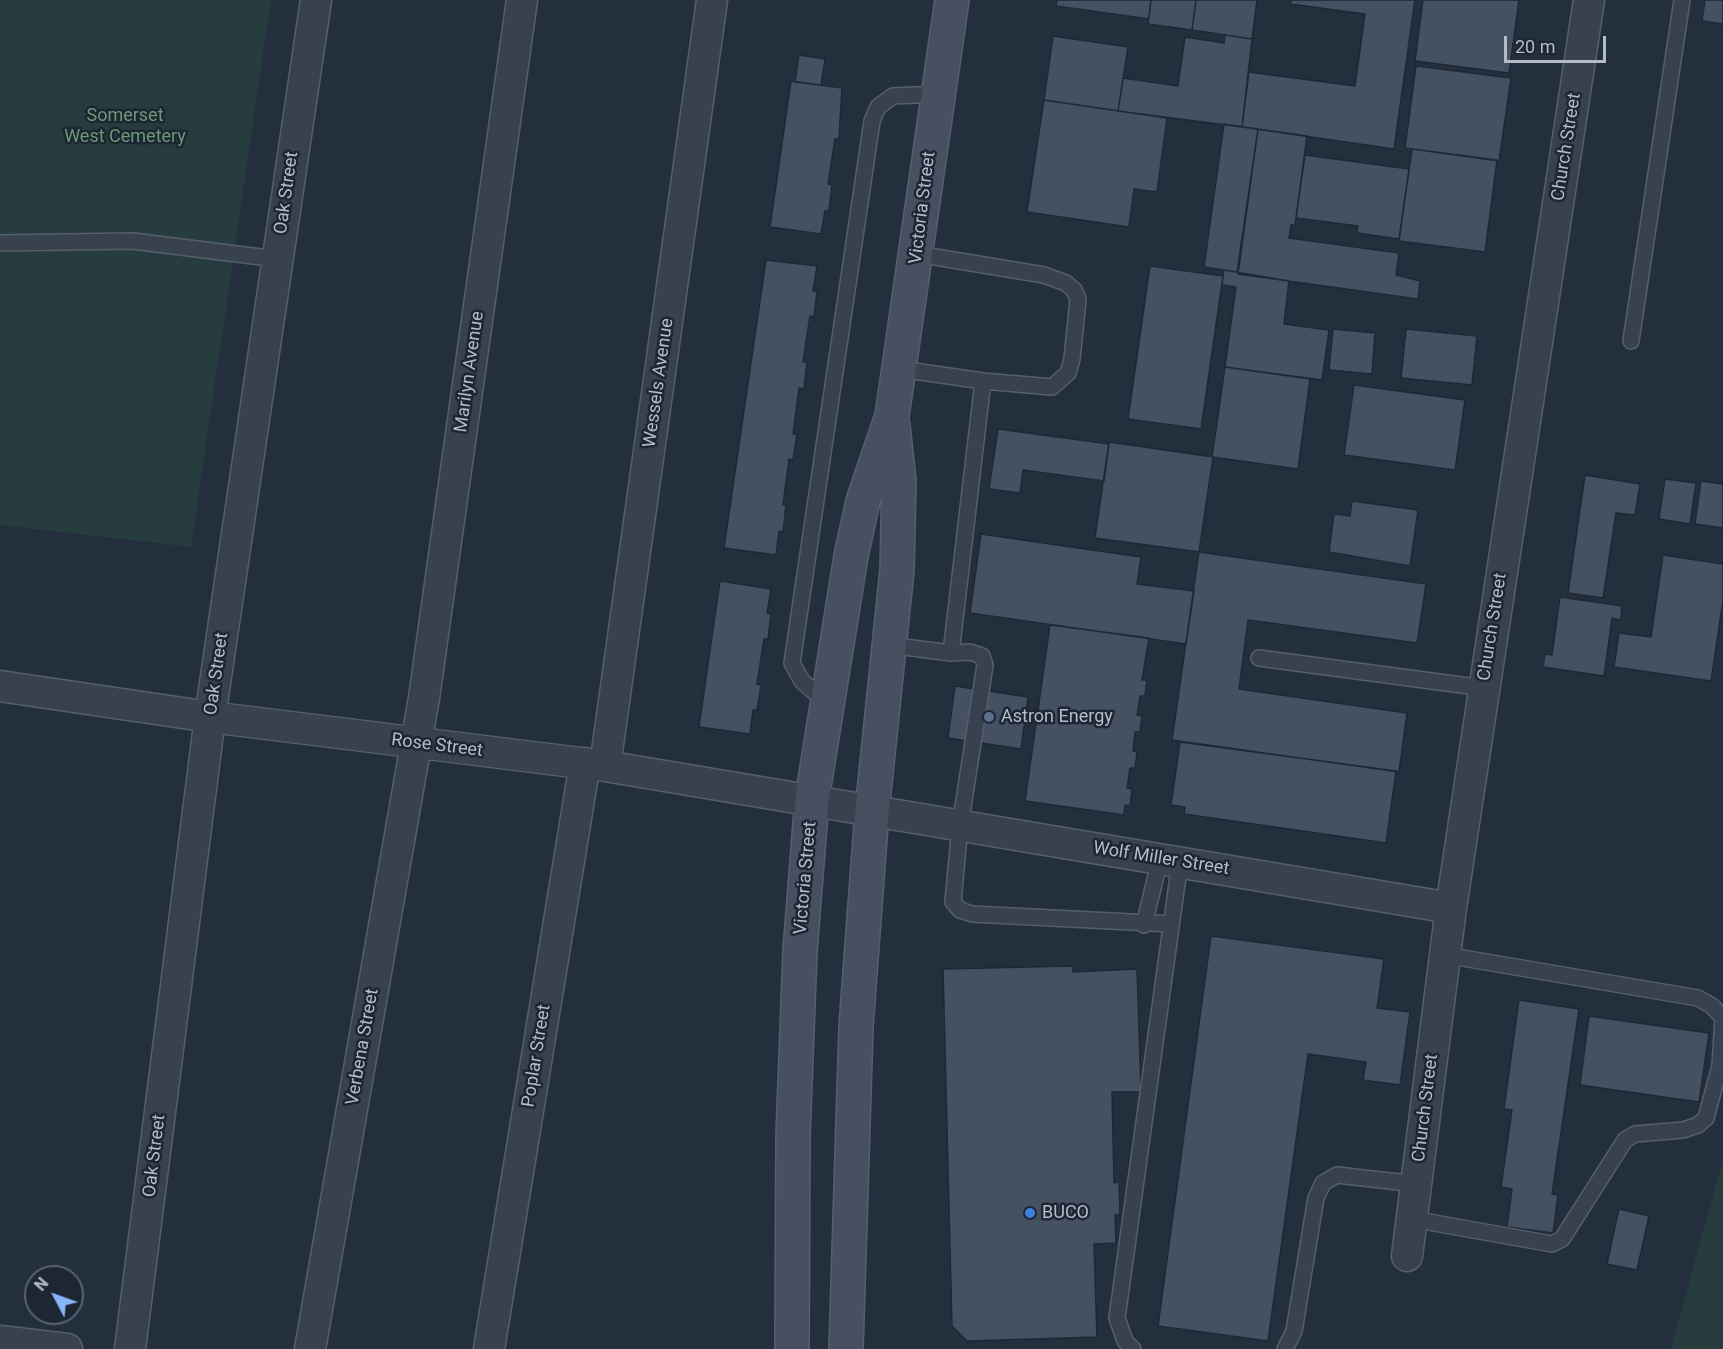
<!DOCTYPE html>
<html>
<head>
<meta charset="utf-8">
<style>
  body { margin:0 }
  #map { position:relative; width:1723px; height:1349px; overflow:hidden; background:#242f3e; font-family:Roboto,sans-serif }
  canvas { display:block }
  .north { position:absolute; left:24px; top:1265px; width:60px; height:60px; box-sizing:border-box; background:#1d2633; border:2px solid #59626f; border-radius:50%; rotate:311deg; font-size:16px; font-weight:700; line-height:24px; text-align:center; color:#b4bcc9 }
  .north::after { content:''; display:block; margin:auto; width:21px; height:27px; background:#8ab4f8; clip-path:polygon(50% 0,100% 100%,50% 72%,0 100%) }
  .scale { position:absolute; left:1504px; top:36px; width:102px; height:27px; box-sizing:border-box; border:3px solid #b4bcc9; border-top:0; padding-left:8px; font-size:18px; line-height:21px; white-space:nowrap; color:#b4bcc9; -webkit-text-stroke:4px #1d2633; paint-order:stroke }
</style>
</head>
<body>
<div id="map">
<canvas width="1723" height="1349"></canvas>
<div class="north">N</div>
<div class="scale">20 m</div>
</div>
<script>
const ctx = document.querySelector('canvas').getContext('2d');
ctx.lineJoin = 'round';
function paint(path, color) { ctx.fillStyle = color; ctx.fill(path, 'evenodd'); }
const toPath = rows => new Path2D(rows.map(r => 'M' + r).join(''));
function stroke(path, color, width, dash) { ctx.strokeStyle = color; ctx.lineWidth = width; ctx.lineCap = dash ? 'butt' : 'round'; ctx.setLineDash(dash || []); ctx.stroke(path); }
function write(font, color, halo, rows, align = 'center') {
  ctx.font = font + ' Roboto,sans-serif'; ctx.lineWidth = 5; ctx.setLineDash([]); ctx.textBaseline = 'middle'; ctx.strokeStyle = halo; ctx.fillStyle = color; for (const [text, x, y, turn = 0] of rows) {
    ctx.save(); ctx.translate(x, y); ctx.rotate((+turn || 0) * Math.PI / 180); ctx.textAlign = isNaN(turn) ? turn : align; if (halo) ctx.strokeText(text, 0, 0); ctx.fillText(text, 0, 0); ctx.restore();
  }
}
const green = toPath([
  [0,0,271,0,191,547,0,525],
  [1723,1159,1723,1349,1671,1349]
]);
const building = toPath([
  [1057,0,1151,0,1149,19,1056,6,1057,0],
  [1151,0,1196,0,1192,30,1148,24,1151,0],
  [1196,0,1257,0,1252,39,1192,30,1196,0],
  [1291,0,1415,0,1394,149,1242,127,1249,72,1355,86,1365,14,1290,4,1291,0],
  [1423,0,1519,0,1509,73,1415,61,1423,0],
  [1705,0,1723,0,1723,24,1702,21,1705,0],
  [1225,35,1252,39,1242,127,1118,111,1123,78,1178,86,1185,37,1224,43,1225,35],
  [1053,36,1128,47,1118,111,1044,100,1053,36],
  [799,55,825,59,821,85,795,82,799,55],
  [1416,66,1511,78,1499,161,1405,148,1416,66],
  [791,81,842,88,839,139,835,139,828,184,832,185,829,211,825,211,821,234,770,227,791,81],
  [1044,100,1167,118,1157,192,1134,189,1129,227,1027,212,1044,100],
  [1224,124,1258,129,1237,272,1204,267,1224,124],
  [1258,129,1307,136,1295,225,1291,225,1289,238,1399,253,1396,275,1420,281,1418,299,1238,274,1258,129],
  [1412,149,1497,160,1485,252,1399,241,1412,149],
  [1305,155,1409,169,1399,239,1357,233,1358,226,1296,218,1305,155],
  [766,260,817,266,813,291,817,292,814,317,810,316,803,362,807,362,804,389,799,388,793,434,797,434,793,460,789,459,783,505,786,505,783,532,779,531,776,555,724,548,766,260],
  [1150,266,1223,276,1201,429,1128,419,1150,266],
  [1224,270,1289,281,1284,324,1329,330,1322,380,1225,367,1236,287,1222,285,1224,270],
  [1333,329,1375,333,1372,374,1329,370,1333,329],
  [1406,329,1477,336,1472,385,1401,378,1406,329],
  [1225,367,1310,379,1298,469,1212,457,1225,367],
  [1354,385,1465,400,1455,470,1344,455,1354,385],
  [998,429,1109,444,1104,481,1023,470,1020,493,989,489,998,429],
  [1109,442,1213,457,1199,552,1095,538,1109,442],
  [1585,475,1640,484,1635,515,1616,513,1603,598,1568,593,1585,475],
  [1665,479,1696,483,1690,524,1659,519,1665,479],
  [1701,481,1723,484,1723,528,1695,524,1701,481],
  [1352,501,1418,510,1410,566,1329,552,1334,514,1350,516,1352,501],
  [981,534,1141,557,1137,584,1194,591,1186,644,970,613,981,534],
  [1199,552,1426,584,1417,643,1248,620,1239,689,1407,713,1399,772,1172,740,1199,552],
  [1663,555,1723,564,1723,600,1711,681,1614,667,1619,633,1651,637,1663,555],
  [720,581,771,589,767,613,771,614,768,639,764,639,757,684,761,685,757,710,753,710,750,734,699,727,720,581],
  [1560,597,1622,606,1621,620,1612,618,1604,676,1543,667,1545,654,1552,655,1560,597],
  [1050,625,1149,638,1142,680,1147,680,1145,696,1140,696,1137,715,1142,716,1140,732,1135,732,1133,751,1137,752,1135,768,1130,768,1127,788,1132,789,1130,806,1125,805,1124,815,1025,801,1050,625],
  [955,686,1028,697,1021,749,948,738,955,686],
  [1180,742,1396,771,1386,843,1184,814,1185,807,1171,805,1180,742],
  [1211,936,1384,959,1377,1008,1410,1012,1400,1085,1363,1080,1366,1062,1308,1054,1268,1341,1158,1326,1211,936],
  [1073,966,1073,972,1137,969,1141,1092,1112,1092,1114,1183,1119,1182,1120,1215,1115,1215,1116,1243,1094,1244,1097,1337,967,1341,952,1326,943,969,1073,966],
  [1519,1000,1579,1009,1552,1194,1558,1195,1553,1233,1507,1227,1512,1189,1501,1187,1512,1110,1504,1109,1519,1000],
  [1589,1016,1709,1033,1699,1102,1580,1085,1589,1016],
  [1619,1209,1649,1216,1637,1270,1607,1264,1619,1209]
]);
const lane = toPath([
  [0,243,133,241,277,259],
  [1631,341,1682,0],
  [900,369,983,381,1052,387,1068,373,1072,359,1078,299,1074,290,1066,283,1044,275,917,254],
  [983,381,951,653,970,652,982,656,985,665,960,826,953,902,960,910,972,914,1171,924],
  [889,645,951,653],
  [1259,658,1484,688],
  [827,703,802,681,792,663,872,121,878,107,893,96,938,94],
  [1144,925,1160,859],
  [1412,1219,1552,1244,1562,1239,1625,1140,1635,1134,1683,1130,1698,1125,1706,1118,1720,1066,1723,1018,1712,1006,1698,998,1445,955],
  [1133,1349,1125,1341,1117,1318,1180,862],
  [1285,1349,1294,1331,1316,1198,1323,1183,1337,1175,1416,1184]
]);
const street = toPath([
  [0,686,210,717,605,766,1451,908],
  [605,766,712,0],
  [1407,1256,1451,908,1589,0],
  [0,1341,67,1349],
  [130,1349,210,717,316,0],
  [310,1349,424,698,522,0],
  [489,1349,585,763]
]);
const secondary = toPath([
  [792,1349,793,1136,800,951,812,799,851,556,863,501,892,416,952,0],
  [846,1349,856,1027,872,811,897,570,899,481,893,426]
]);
const markers = [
  [989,717,6,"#5c6f8a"],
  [1030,1213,6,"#3f7fe0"]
];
const parkNames = [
  ["Somerset",125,116],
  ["West Cemetery",125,137]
];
const streetNames = [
  ["Church Street",1567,147,-81],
  ["Oak Street",287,193,-82],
  ["Victoria Street",923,208,-83],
  ["Marilyn Avenue",470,372,-82],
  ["Wessels Avenue",659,383,-82],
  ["Church Street",1493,627,-81],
  ["Oak Street",217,674,-82],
  ["Rose Street",437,746,7],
  ["Wolf Miller Street",1161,859,9],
  ["Victoria Street",806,878,-85],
  ["Verbena Street",363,1047,-80],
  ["Poplar Street",537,1056,-81],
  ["Church Street",1426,1108,-83],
  ["Oak Street",155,1156,-83]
];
const poiNames = [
  ["Astron Energy",1001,717],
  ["BUCO",1042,1213]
];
paint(green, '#263c3f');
paint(building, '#455162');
stroke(building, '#1f2835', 1.5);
stroke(lane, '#565f6c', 18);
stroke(street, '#565f6c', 33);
stroke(secondary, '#565f6c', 36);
stroke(lane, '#38414e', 15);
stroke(street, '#38414e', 30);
stroke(secondary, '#465061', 33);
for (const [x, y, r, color] of markers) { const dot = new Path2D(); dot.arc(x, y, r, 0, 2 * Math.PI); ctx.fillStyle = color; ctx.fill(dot); stroke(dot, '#1d2633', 2); }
write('18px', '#6b9a76', '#1d2633', parkNames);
write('18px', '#b4bcc9', '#1d2633', streetNames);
write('18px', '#b4bcc9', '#1d2633', poiNames, 'left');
</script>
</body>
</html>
